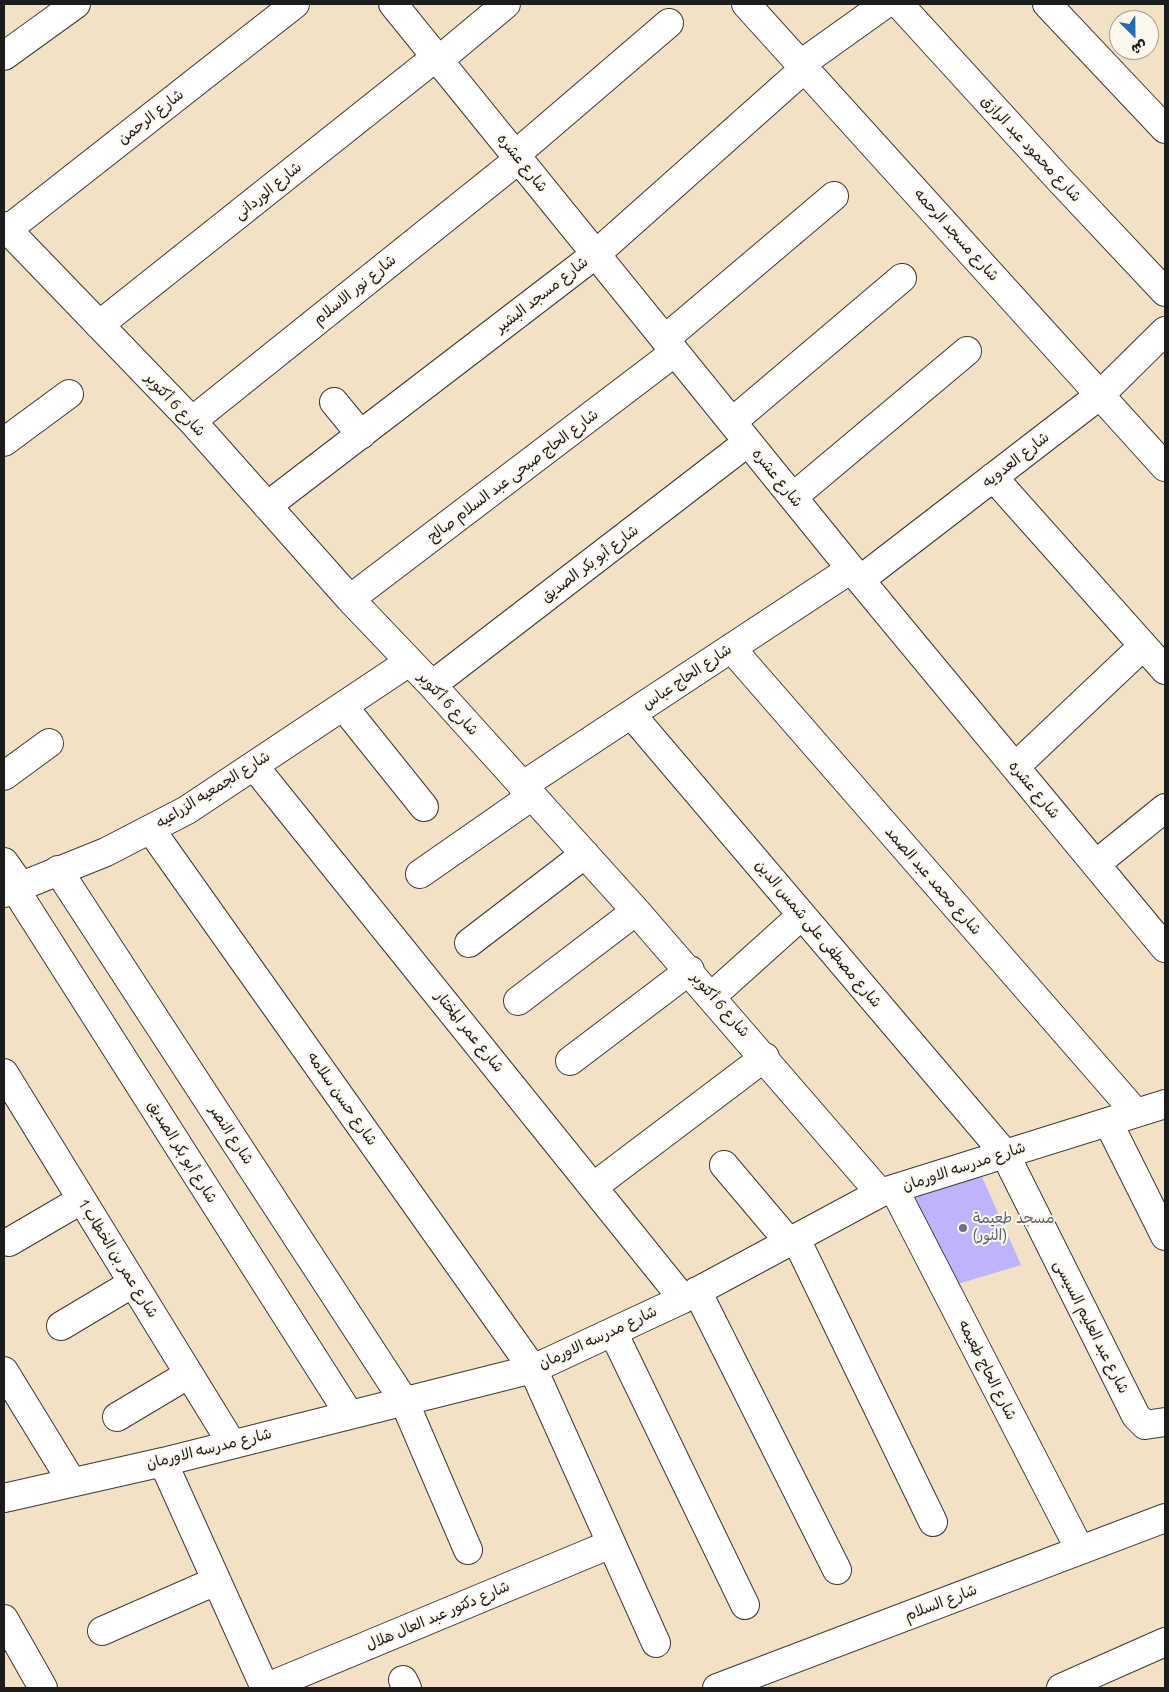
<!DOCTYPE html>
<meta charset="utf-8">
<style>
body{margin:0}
#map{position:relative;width:1169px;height:1692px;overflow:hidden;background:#f2e1c4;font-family:Delius,"Playpen Sans Arabic",sans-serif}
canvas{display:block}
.frame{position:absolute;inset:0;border:5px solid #1c1c1c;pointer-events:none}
.north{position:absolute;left:1109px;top:10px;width:50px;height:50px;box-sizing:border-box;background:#fbf7ec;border:1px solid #a29f99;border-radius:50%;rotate:157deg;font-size:14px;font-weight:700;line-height:20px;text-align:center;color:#1c1c1c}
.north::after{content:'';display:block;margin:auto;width:18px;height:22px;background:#1f6fb2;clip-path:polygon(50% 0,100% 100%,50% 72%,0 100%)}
</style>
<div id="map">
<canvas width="1169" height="1692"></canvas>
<div class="frame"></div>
<div class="north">ش</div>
</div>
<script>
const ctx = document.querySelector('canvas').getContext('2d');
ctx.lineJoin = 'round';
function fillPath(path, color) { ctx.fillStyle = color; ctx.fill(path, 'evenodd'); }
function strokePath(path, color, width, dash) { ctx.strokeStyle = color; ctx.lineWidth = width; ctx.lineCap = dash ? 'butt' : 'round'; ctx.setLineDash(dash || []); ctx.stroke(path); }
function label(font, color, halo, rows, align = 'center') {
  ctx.font = font + ' Delius,"Playpen Sans Arabic",sans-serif'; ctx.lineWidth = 4; ctx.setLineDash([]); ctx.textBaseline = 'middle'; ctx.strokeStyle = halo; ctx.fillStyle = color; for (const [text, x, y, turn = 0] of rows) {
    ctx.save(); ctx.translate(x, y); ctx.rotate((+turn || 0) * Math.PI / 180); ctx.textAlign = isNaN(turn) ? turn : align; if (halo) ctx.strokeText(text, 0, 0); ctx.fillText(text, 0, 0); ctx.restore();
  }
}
fillPath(new Path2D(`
 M978 1168 1021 1265 951 1286 902 1191Z`), '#beb3fd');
const street = new Path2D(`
 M393 4 851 569 1165 948
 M746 4 1165 467
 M899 4 1056 176 1165 292
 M1047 4 1165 129
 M4 56 76 4
 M439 60 506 4
 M801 64 885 4
 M515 155 669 23
 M4 226 192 421 350 599 432 685 636 911 880 1193
 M7 230 295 4
 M99 325 436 57
 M665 339 834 196
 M334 402 361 435
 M192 421 519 159
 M732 422 902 278
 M4 442 69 394
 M993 477 1165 670
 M793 497 967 351
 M267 506 596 254 805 68
 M860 580 1100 395 1165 331
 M350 599 675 352
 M731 648 1136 1113
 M432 685 748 442
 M343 706 424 807
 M631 714 1005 1154 1136 1416 1145 1425 1165 1422
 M254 766 683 1299
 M1015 767 1143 646
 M4 776 49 743
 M522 786 851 569
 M151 830 533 1369 656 1643
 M4 862 21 886
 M1096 864 1165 808
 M58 870 404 1401 468 1550
 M420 874 532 796
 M15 889 349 1414
 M4 893 106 852 187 810 409 662
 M469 943 585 854
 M712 996 802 915
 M518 1001 636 911
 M570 1061 690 970
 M4 1073 232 1444
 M1108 1122 1165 1236
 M724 1165 789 1242
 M593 1187 765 1057
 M894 1189 1080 1550
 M796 1239 933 1522
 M9 1242 81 1200
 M697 1291 837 1570
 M61 1326 133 1283
 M613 1332 745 1605
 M4 1371 72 1482
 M117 1417 189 1374
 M163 1462 265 1688
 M4 1498 163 1462 533 1369 683 1299 880 1193 1165 1104
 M4 1619 43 1688
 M102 1631 216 1581
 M403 1680 407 1688
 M265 1688 611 1544
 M717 1688 1165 1518
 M1061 1688 1165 1642`);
strokePath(street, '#3c3a35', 30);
strokePath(street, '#fff', 28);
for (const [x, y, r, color] of [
 [963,1228,5,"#6b7280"]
]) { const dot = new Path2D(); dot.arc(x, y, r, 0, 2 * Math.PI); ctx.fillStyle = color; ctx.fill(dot); strokePath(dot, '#fbf7ec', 2); }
label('15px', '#1c1c1c', '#fbf7ec', [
 ["شارع الرحمن",151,117,-38],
 ["شارع محمود عبد الرازق",1031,149,47],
 ["شارع عشره",522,163,51],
 ["شارع الوردانى",268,191,-39],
 ["شارع مسجد الرحمه",956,235,48],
 ["شارع نور الاسلام",355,290,-39],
 ["شارع مسجد البشير",542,295,-38],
 ["شارع 6 أكتوبر",175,405,47],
 ["شارع العدويه",1016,460,-38],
 ["شارع الحاج صبحى عبد السلام صالح",513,476,-37],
 ["شارع عشره",777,478,51],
 ["شارع أبو بكر الصديق",590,564,-37],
 ["شارع الحاج عباس",687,677,-34],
 ["شارع 6 أكتوبر",448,704,47],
 ["شارع الجمعيه الزراعيه",213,790,-32],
 ["شارع عشره",1034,790,50],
 ["شارع محمد عبد الصمد",933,881,49],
 ["شارع مصطفى على شمس الدين",818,934,50],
 ["شارع 6 أكتوبر",720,1005,49],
 ["شارع عمر المختار",469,1032,51],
 ["شارع حسن سلامه",342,1099,55],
 ["شارع النصر",231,1135,57],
 ["شارع أبو بكر الصديق",182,1152,58],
 ["شارع مدرسه الاورمان",964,1167,-18],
 ["شارع عمر بن الخطاب 1",118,1259,58],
 ["شارع عبد العليم السيسى",1091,1327,63],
 ["شارع مدرسه الاورمان",598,1338,-25],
 ["شارع الحاج طعيمه",987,1370,63],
 ["شارع مدرسه الاورمان",209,1449,-14],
 ["شارع السلام",941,1603,-21],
 ["شارع دكتور عبد العال هلال",438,1616,-23]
]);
label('15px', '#5b616d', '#fbf7ec', [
 ["مسجد طعيمة",973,1219],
 ["(النور)",973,1236]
], 'left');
</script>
